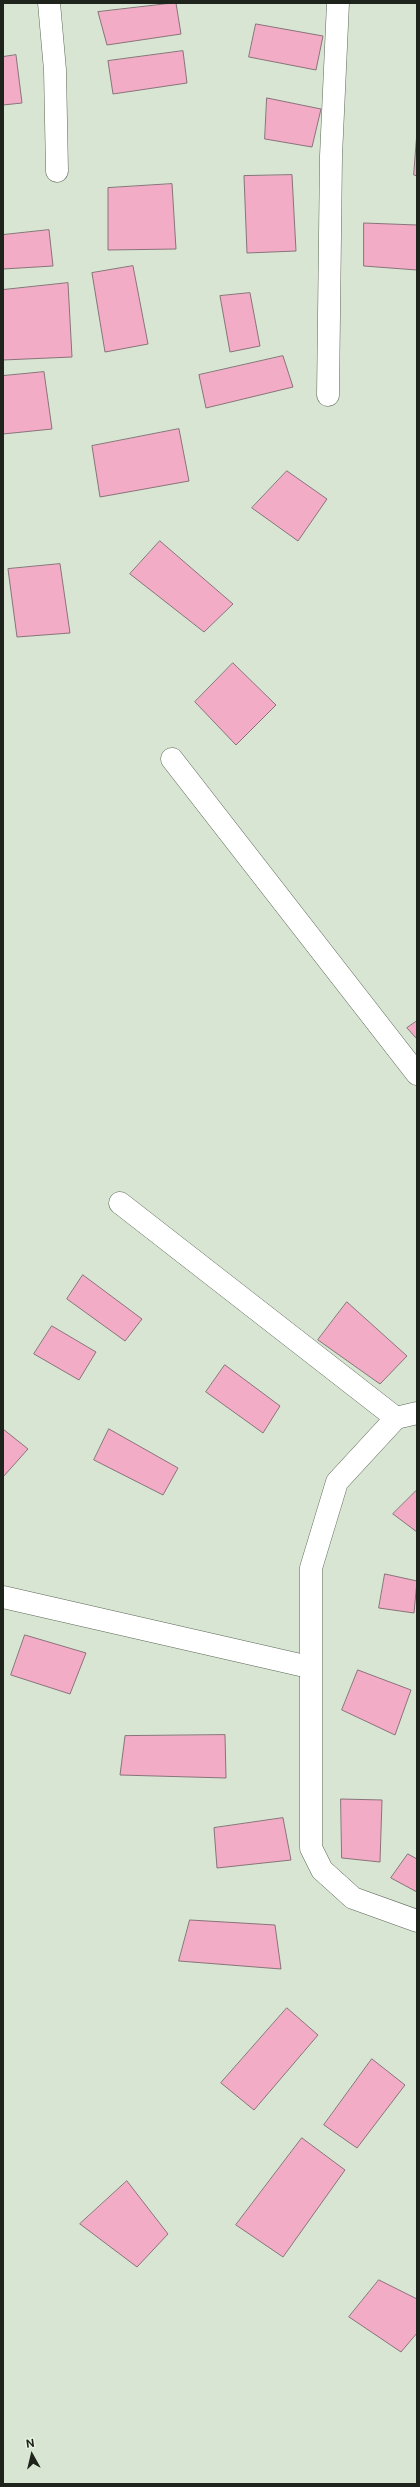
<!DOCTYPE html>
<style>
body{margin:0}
#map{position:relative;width:420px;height:2487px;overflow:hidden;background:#d7e5d2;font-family:"Public Sans",sans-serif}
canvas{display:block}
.frame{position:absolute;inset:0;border:4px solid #1e231c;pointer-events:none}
.north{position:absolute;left:12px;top:2435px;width:40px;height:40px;-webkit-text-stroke:3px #e5f2df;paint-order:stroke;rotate:352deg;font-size:11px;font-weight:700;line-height:16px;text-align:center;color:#1e231c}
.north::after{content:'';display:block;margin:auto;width:14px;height:18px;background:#1e231c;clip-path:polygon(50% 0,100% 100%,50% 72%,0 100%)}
</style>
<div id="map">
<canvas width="420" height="2487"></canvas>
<div class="frame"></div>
<div class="north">N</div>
</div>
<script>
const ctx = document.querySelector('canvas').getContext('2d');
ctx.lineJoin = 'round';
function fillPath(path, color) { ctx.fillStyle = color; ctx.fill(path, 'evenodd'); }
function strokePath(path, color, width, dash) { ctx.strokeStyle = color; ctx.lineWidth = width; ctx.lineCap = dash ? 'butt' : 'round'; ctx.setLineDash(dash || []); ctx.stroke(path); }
const building = new Path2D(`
 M176 3 181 34 107 45 98 12Z
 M256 24 323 36 316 70 249 57Z
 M183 51 187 83 113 94 108 61Z
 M16 55 22 103 3 105V57Z
 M267 98 321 109 312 147 265 139Z
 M417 132V176L414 175Z
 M292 175 296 251 247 253 244 176Z
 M172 184 176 249 108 250V188Z
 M364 223 417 225V270L364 266Z
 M49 230 53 266 3 269V235Z
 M133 266 148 344 105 352 92 273Z
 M68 283 72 357 3 360V290Z
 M250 293 260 346 230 352 220 296Z
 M283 356 293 387 206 408 199 375Z
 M44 372 52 429 3 434V376Z
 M179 429 189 481 100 497 92 446Z
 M287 471 327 499 298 541 252 508Z
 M160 541 233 604 204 632 130 574Z
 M60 564 70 633 17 637 8 569Z
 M233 663 276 705 236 745 195 702Z
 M417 1021V1039L407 1028Z
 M83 1275 142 1319 125 1341 67 1299Z
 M347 1302 407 1356 380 1384 318 1340Z
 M52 1326 96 1352 79 1380 34 1354Z
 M225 1365 280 1406 263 1433 206 1392Z
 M3 1429 28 1449 3 1477Z
 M109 1429 178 1468 163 1495 94 1460Z
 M417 1490V1532L393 1514Z
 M385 1574 417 1581 414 1613 379 1608Z
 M25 1635 86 1653 70 1694 11 1675Z
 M358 1670 411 1690 395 1735 342 1710Z
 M225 1735 226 1778 120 1775 125 1736Z
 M341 1799 382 1800 380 1862 342 1858Z
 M283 1818 291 1860 217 1868 214 1828Z
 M408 1854 417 1859V1892L391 1878Z
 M190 1920 275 1925 281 1969 179 1961Z
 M287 2008 318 2035 254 2110 221 2083Z
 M372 2059 405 2085 357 2148 324 2125Z
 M302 2138 345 2170 283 2257 236 2225Z
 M127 2181 168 2234 137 2267 80 2224Z
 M379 2280 417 2299V2333L401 2352 349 2317Z`);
fillPath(building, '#f3acc5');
strokePath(building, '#89737a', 1);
const minor = new Path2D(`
 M49 3 55 70 57 171
 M328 395 331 156 338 3
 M172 759 417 1074
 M120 1203 396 1418
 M417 1413 396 1418 337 1482 311 1568V1848L322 1870 353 1898 417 1921
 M3 1597 309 1667`);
strokePath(minor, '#5c6857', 23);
strokePath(minor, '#fff', 22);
</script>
